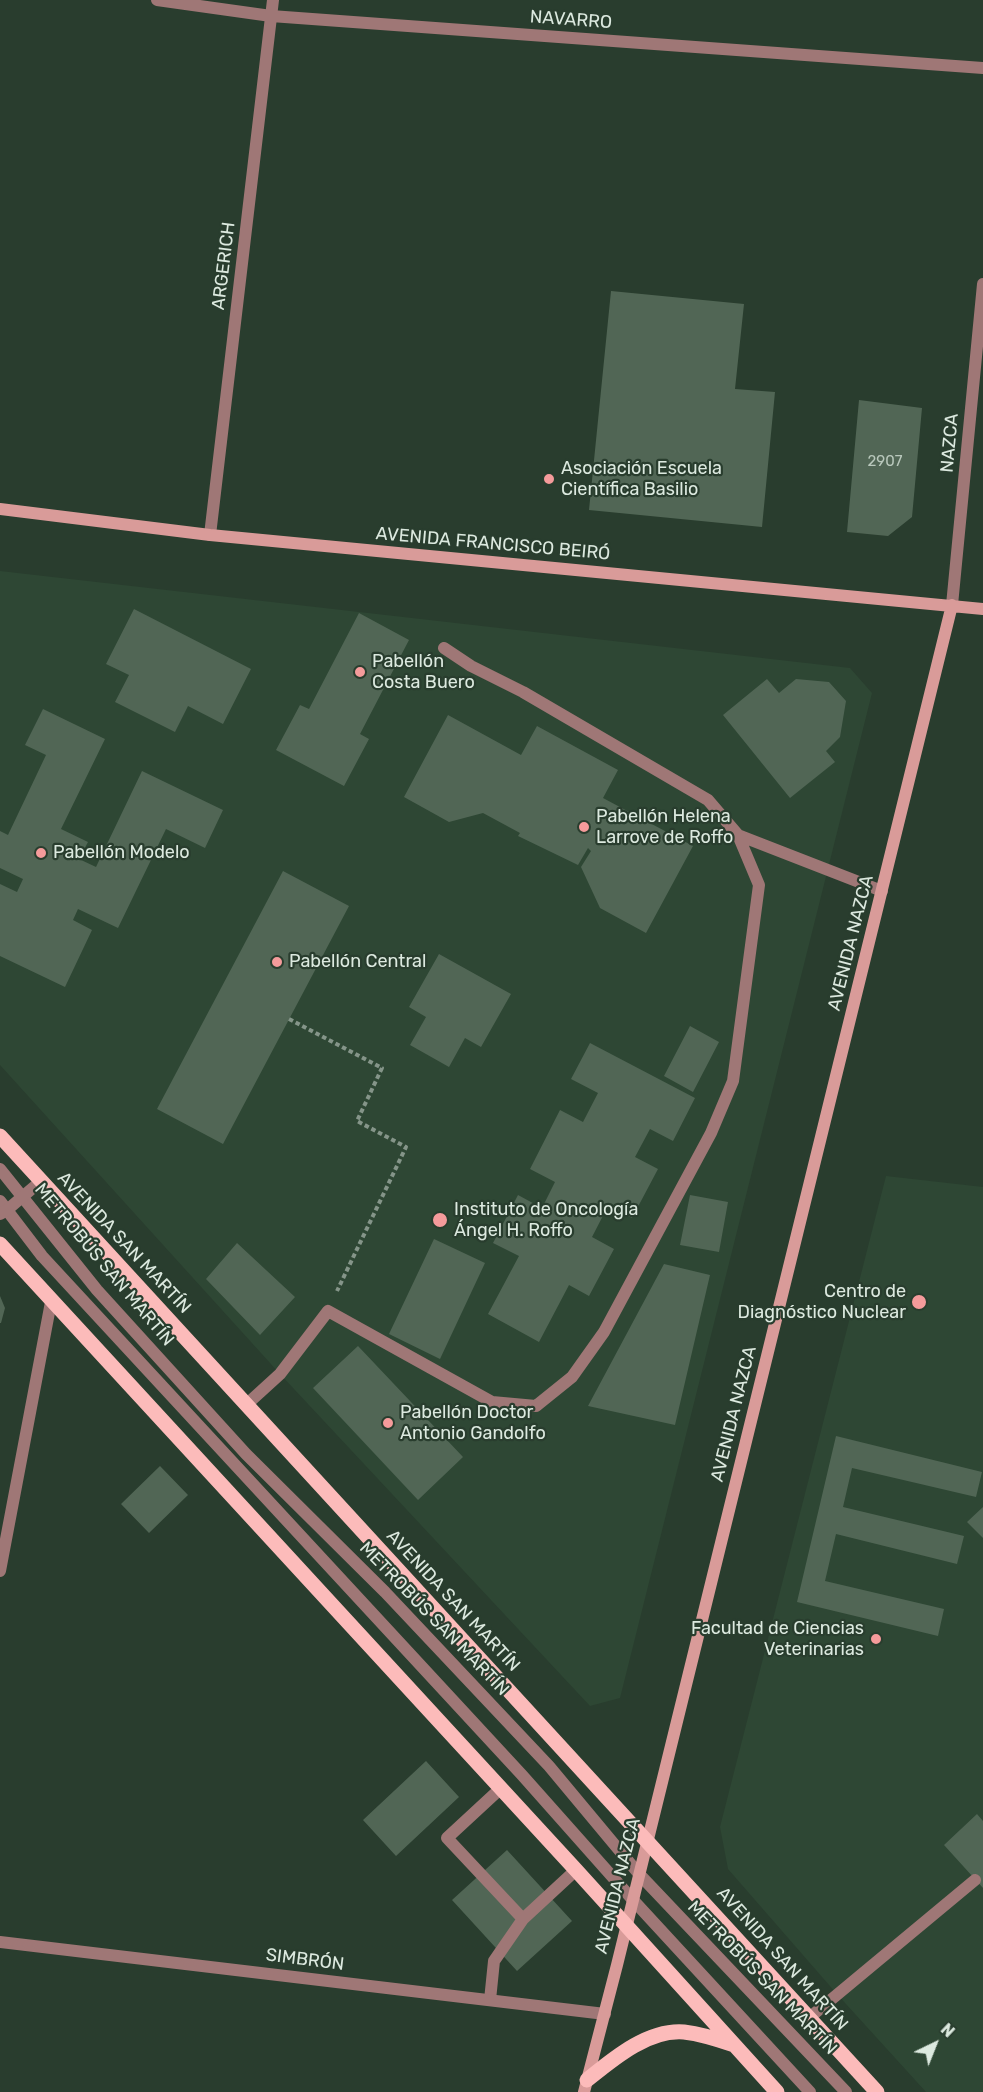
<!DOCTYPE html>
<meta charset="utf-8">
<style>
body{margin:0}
#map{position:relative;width:983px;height:2092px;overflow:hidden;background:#293d2e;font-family:Rubik,sans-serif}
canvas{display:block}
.north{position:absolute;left:905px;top:2014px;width:60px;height:60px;-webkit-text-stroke:4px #293d2e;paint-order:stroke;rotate:43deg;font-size:16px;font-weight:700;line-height:24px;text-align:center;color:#dce9df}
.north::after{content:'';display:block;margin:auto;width:21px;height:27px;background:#dce9df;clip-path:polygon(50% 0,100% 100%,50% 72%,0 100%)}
</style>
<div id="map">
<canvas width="983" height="2092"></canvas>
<div class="north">N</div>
</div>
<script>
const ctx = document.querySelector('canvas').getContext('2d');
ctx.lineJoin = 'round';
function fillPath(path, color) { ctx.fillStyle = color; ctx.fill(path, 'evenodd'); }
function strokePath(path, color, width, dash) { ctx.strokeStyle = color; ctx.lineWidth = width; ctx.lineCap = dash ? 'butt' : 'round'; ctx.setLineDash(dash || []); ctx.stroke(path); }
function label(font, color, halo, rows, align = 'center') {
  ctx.font = font + ' Rubik,sans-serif'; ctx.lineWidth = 4.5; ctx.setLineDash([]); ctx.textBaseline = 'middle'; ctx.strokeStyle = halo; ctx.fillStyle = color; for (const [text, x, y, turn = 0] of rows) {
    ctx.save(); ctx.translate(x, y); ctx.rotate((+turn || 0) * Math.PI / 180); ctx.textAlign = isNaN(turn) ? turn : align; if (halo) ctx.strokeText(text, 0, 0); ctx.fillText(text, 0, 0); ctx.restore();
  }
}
fillPath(new Path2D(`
 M0 571 850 668 872 693 620 1698 590 1706 280 1374 0 1065Z
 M886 1176 983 1187V2092H926L836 1993 728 1869 720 1827Z`), '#2e4734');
fillPath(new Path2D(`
 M611 291 744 304 735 389 775 392 762 527 589 510Z
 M859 400 922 408 912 517 888 536 847 532Z
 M134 609 251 669 223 724 188 706 175 732 115 702 129 675 106 664Z
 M359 613 409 640 360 734 369 739 344 786 276 750 300 705 309 709Z
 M767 679 779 693 796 679 829 682 846 701 840 737 826 751 835 762 790 798 723 715Z
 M43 709 105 739 61 829 88 842 79 859 96 867 142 771 223 810 205 848 166 829 118 928 78 909 73 920 92 930 65 987 0 956V884L17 892 23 879 0 868V831L8 835 46 755 25 745Z
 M448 715 521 755 537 726 618 770 603 798 693 846 646 933 600 908 581 867 591 851 588 848 578 865 518 836 520 833 483 813 449 822 404 797Z
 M283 871 349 906 223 1144 157 1109Z
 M439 954 511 994 481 1047 465 1038 449 1067 410 1045 426 1017 409 1007Z
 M690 1026 719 1042 693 1092 664 1076Z
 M590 1043 695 1098 673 1141 650 1129 635 1157 658 1169 632 1218 608 1206 592 1237 614 1249 589 1296 569 1285 539 1342 488 1314 519 1256 493 1243 518 1195 542 1208 555 1182 530 1169 560 1110 583 1122 598 1093 571 1079Z
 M690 1195 728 1202 719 1252 680 1245Z
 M434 1239 485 1263 440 1359 389 1334Z
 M237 1243 295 1297 260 1335 206 1279Z
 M664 1264 710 1275 675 1425 588 1406Z
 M0 1296 5 1308 1 1323H0Z
 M358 1346 463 1457 418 1500 313 1388Z
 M836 1436 982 1472 976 1497 852 1468 843 1507 964 1536 957 1564 836 1534 825 1581 944 1609 938 1636 797 1602Z
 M160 1466 188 1495 149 1533 121 1504Z
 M983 1507V1538L967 1522Z
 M426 1761 459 1797 396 1856 363 1820Z
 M977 1814 983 1821V1888L944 1845Z
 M507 1850 572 1921 517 1971 452 1900Z`), '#516655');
strokePath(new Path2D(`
 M289 1019 382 1068 357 1121 406 1147 337 1291`), '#859589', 4, [4.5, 3]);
strokePath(new Path2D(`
 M738 835 882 891
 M0 1169 97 1290 246 1454 385 1592 549 1766 639 1874 846 2092
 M0 1201 42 1256 522 1775 633 1900 810 2092
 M246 1405 280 1374 328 1311 492 1402 536 1406 572 1377 604 1332 711 1133 733 1081 759 885 738 835 708 800 523 692 471 666 444 648
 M500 1789 447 1838 523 1919
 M490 2000 494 1961 523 1919 576 1870
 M809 2018 975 1880`), '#9f7776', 12);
strokePath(new Path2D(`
 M157 0 271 16 983 68
 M210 535 273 0
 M0 1214 7 1210 41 1181
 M0 1571 51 1302
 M0 1942 605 2014`), '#9f7776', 12);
strokePath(new Path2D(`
 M952 605 983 284`), '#9f7776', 12);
strokePath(new Path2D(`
 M0 509 210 535 983 609
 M584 2092 617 1965 952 605`), '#d99b99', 12);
strokePath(new Path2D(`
 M0 1136 877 2092
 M0 1244 576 1870 777 2092
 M587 2080C613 2059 648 2029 684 2032 701 2034 717 2039 734 2045`), '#fcbbba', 15);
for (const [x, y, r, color] of [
 [549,479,6,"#f59b9b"],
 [360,672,6,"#f59b9b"],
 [584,827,6,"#f59b9b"],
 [41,853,6,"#f59b9b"],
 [277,962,6,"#f59b9b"],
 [440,1220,8,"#f59b9b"],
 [919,1302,8,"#f59b9b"],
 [388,1423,6,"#f59b9b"],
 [876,1639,6,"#f59b9b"]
]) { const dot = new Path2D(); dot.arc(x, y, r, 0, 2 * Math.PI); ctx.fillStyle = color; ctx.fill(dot); strokePath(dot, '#293d2e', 2); }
label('15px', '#b9c8bc', null, [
 ["2907",885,462]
]);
label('18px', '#dce9df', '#293d2e', [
 ["NAVARRO",571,20,4],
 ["ARGERICH",224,266,-83],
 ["NAZCA",950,443,-85],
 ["AVENIDA FRANCISCO BEIRÓ",493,544,5],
 ["AVENIDA NAZCA",851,943,-76],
 ["AVENIDA SAN MARTÍN",124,1243,47],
 ["METROBÚS SAN MARTÍN",104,1265,50],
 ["AVENIDA NAZCA",734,1414,-76],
 ["AVENIDA SAN MARTÍN",453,1601,47],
 ["METROBÚS SAN MARTÍN",434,1619,46],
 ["AVENIDA NAZCA",618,1886,-76],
 ["AVENIDA SAN MARTÍN",782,1959,48],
 ["SIMBRÓN",305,1960,7],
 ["METROBÚS SAN MARTÍN",762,1978,46]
]);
label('18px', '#dce9df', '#293d2e', [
 ["Asociación Escuela",561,469],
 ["Científica Basilio",561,490],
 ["Pabellón",372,662],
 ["Costa Buero",372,683],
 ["Pabellón Helena",596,817],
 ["Larrove de Roffo",596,838],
 ["Pabellón Modelo",53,853],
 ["Pabellón Central",289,962],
 ["Instituto de Oncología",454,1210],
 ["Ángel H. Roffo",454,1231],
 ["Centro de",906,1292,"right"],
 ["Diagnóstico Nuclear",906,1313,"right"],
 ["Pabellón Doctor",400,1413],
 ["Antonio Gandolfo",400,1434],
 ["Facultad de Ciencias",864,1629,"right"],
 ["Veterinarias",864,1650,"right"]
], 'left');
</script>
